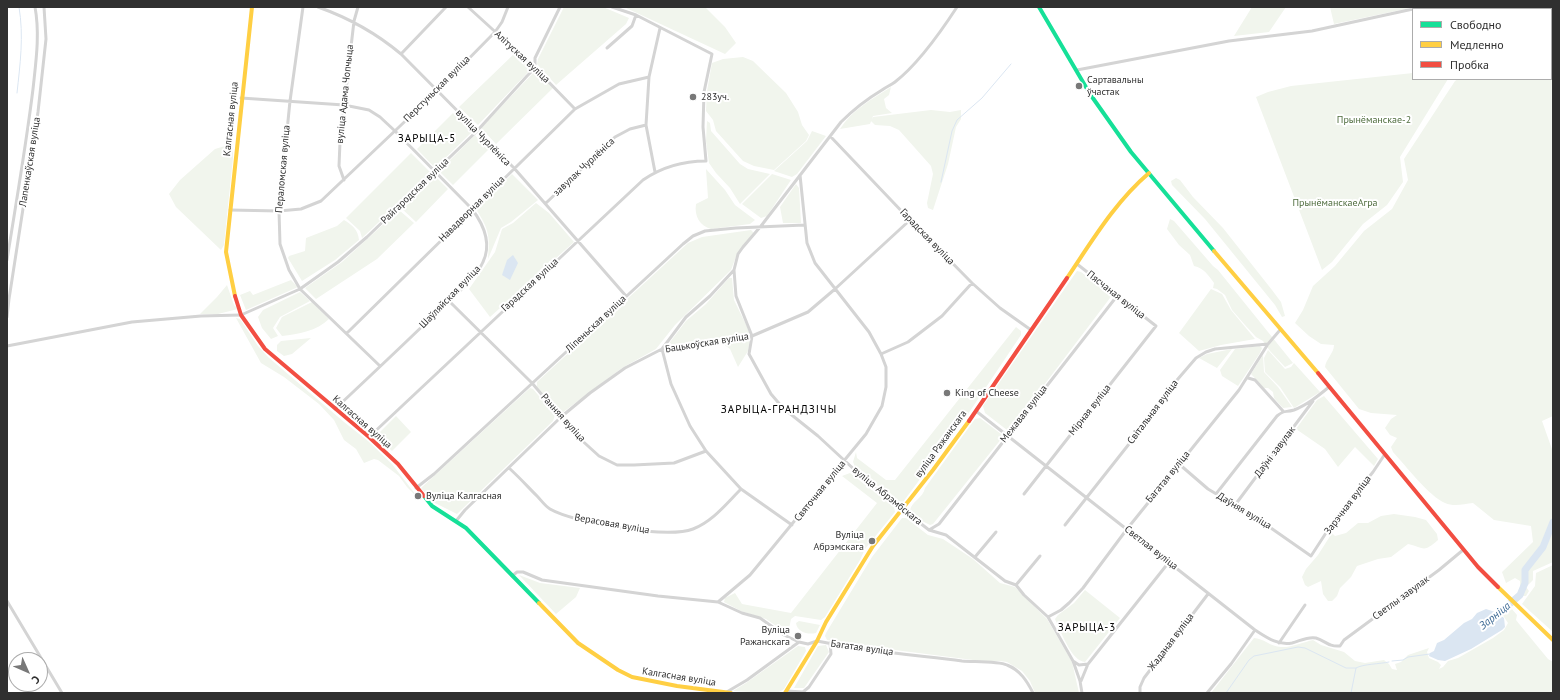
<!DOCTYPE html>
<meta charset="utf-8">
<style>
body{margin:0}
#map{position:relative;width:1560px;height:700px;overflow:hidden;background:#fff;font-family:"PT Sans",sans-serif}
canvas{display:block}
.frame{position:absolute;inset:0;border:8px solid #303030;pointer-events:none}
.legend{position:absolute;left:1412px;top:8px;width:140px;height:72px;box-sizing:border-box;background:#fff;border:1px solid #acacac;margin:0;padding:5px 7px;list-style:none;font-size:12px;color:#303030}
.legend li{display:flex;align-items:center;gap:8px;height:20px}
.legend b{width:20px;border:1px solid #acacac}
.north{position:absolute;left:8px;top:652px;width:40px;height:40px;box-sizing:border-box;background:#fff;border:1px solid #acacac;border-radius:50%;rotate:135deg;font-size:11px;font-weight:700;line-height:16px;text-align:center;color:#303030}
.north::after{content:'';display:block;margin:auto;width:14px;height:18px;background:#787878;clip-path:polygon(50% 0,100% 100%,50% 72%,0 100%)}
</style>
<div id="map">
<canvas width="1560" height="700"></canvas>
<div class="frame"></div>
<ul class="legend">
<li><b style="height:5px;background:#16e098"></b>Свободно</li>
<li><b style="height:5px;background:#ffcf43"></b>Медленно</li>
<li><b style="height:5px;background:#f24e42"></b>Пробка</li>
</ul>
<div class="north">С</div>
</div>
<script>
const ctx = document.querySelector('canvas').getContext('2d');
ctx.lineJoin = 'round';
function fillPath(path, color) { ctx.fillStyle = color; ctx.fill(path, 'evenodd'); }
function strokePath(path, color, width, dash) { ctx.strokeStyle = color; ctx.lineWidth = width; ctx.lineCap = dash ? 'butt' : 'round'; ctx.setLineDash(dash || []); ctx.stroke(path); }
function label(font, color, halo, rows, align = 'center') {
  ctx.font = font + ' "PT Sans",sans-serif'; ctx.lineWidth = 4; ctx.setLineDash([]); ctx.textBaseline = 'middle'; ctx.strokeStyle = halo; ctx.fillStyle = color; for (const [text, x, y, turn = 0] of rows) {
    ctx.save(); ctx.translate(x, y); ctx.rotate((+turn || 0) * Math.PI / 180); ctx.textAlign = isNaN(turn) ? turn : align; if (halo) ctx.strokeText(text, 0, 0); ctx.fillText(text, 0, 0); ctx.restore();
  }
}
fillPath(new Path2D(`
 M564 7H603L629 18 626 24 556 85 537 64 538 59Z
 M624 7H705L725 27 736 43 725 54Z
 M1252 7H1286L1269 32 1234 36Z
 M1330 7H1415L1334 24Z
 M515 53 531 69 478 125 459 107Z
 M743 57 753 61 786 93 798 112 802 125 809 135 806 141 774 170 754 166 743 161 716 131 713 120 706 111 707 91 712 63 723 59Z
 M1553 59V416L1542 421 1553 452V562L1533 571V580L1526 587 1529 591 1526 596H1522L1520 591V581L1515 578 1506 583 1502 572 1533 542 1531 526 1494 520 1473 503C1464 504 1454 507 1445 503 1430 497 1405 465 1393 452L1391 447 1397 438 1390 435 1385 428 1391 419 1397 415 1371 413 1359 409 1325 367C1326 359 1334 353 1334 345L1321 344 1309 336 1295 323 1303 310 1313 286 1335 266 1364 231 1392 209 1408 180 1404 159 1455 81 1458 79H1551V60Z
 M535 71 553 88 496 144 481 128Z
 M1413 73V79H1448L1400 157 1403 182 1387 205 1363 224 1332 262 1322 270 1256 97 1268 92 1291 86Z
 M891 87 889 95 884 99 886 108 892 113 873 116 870 124 840 129C852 110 872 99 891 87Z
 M931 110 950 112 961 110V119L956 127 948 164 933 210 928 208 927 203 933 174 931 166 899 130 890 126 875 125 871 121 873 117Z
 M453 113 472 132 435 168 417 149Z
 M707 121 710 123 711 131 740 164 748 169 770 174 740 204 730 188 716 173 709 163 706 141Z
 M812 131 826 136 797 174 792 177 774 171 807 141Z
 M475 135 488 150 453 185 439 171Z
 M225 146 233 151V158L224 245 221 250 176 207 169 194 180 180 215 149Z
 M411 153 431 173 362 238 360 231 346 218Z
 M706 169 725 190 735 205 755 220 750 224 711 229C700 226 694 216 696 204L708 198Z
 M512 174 538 200 511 222 501 228 488 259C490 235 489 230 476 209Z
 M772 174 791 180 767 216 761 218 742 204Z
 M434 175 448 189 416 222 400 207Z
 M1176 178 1180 180 1193 197 1223 228 1272 290 1281 302 1285 316 1282 317 1275 305 1205 219 1172 185 1171 181Z
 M796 184 799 188 801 223H783L780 207Z
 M536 203 549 213 574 242 490 317 469 289 495 252 502 229 513 223Z
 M399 210 414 223 377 259 316 299 305 288 342 262Z
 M1170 219 1174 221 1213 266 1218 270 1293 363 1285 367 1270 351 1263 341 1256 337 1245 325 1232 310 1225 295 1217 289 1213 288 1214 283C1208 275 1204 268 1194 266L1190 255 1179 245 1167 229Z
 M344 220C352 225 358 229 359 240L335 260 302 281 288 258 289 256 305 251 306 238 337 226Z
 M751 230 754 233 737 254 731 270 675 325 656 349 622 368 562 413H560L537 387V382L688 243 702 237Z
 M1077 271 1081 272 1111 295 1110 298 1010 430H1007L985 413 983 406Z
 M729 278H732L734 300 750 333 667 346 686 321 706 304Z
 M291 280 298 287 246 310 240 295 250 291 253 295Z
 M227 285 234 305 238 309 218 314H200L217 297Z
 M1211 289 1222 294 1231 310 1255 339 1221 345 1199 351 1179 333Z
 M300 292 310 301 280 317 273 328 278 336 271 339 262 328 258 317 263 310Z
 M312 302 329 319C317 331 298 334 282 336L276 328 282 317Z
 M236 318 240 319 258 346 268 357 344 422 368 441 392 464 419 499 407 487 399 476 378 460 374 459 364 463 356 449 344 440 334 420 319 404 284 377 261 363Z
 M1016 327 1021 331V335L964 420 903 502 900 503 856 469 853 462 856 452 857 458 886 480H895Z
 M311 338 292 354 284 356 277 351V345L281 341Z
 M750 339 748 351 738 367 730 349 722 343Z
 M1260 346 1262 348 1260 353 1238 386 1222 376 1220 370 1235 349Z
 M1232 349 1217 368 1199 358 1207 354Z
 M1268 350 1285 369 1291 367 1294 363 1320 392 1294 408 1280 387 1265 372 1264 358Z
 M1263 355 1264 372 1278 387 1292 407 1283 408 1274 398 1273 392 1268 388H1264L1251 374Z
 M530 388 533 389 555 415 553 421 457 514 433 502 421 488Z
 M1324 396 1378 459 1374 466 1355 447 1338 467 1325 449 1296 429 1317 400Z
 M396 416 411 432 392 451 376 436Z
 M980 418 1001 434 1002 438 933 524 930 525 922 521 910 510C912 501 923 498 925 488L975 419Z
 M850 473 894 507 895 512 865 549 860 560 825 617 821 620 795 616 791 619 788 634 766 619 741 611 724 602 725 598 735 593 742 604 791 613 877 503 842 476Z
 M1394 514 1415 517 1426 520 1437 534 1438 540C1423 553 1425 548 1408 544L1391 557 1378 559 1357 566 1351 577 1340 588 1337 596 1332 601H1328L1323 594 1321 581 1308 587 1305 585 1302 577 1306 569 1318 555 1332 533 1335 536 1346 533 1358 523H1368L1381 516Z
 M902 518H906L928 535 943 539 973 559 1000 583 1015 587 1047 619 1072 662 1079 693H1035L1030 681 1022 671 1007 662 1000 661H981L895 650 827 640 825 636 826 633 872 557Z
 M1553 565V632L1522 604 1535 586 1536 573Z
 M519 575 540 583 580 588 576 597 556 614Z
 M1085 590 1120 618 1085 662C1072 661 1063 636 1057 624L1055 619 1058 615 1074 603Z
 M1511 608 1517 615 1516 620 1520 625 1548 659 1553 662V693H1211L1254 638C1263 638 1271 647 1281 647 1290 648 1304 642 1313 640L1321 645 1344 652 1355 661 1365 663 1384 660 1389 664 1392 669 1397 670 1395 664 1401 662 1408 655 1429 648 1427 652 1429 658 1438 662 1441 665 1439 669 1443 667 1448 661 1458 658 1493 638 1504 630 1508 623 1502 614Z
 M799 621 820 625 816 633C808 635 797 632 796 623Z
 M826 645 829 652 804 688H794L818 646Z
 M798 646 805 647 806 651 784 689 779 692 765 693 733 691 746 683Z`), '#f1f5ed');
fillPath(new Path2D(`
 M513 255 518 263 510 280 502 275 507 260Z
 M1486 609 1498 613 1504 618 1505 627 1502 630 1471 649 1445 661 1438 660 1429 656 1430 653 1434 651 1437 643 1444 640 1464 623 1472 619 1477 613Z`), '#dbe6f2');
strokePath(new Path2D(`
 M17 93C20 65 24 36 19 7
 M941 182 952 131 957 120 982 98 1011 64
 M1392 661 1403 660 1408 657 1430 654
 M1226 693 1249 660 1254 656 1259 655 1298 647 1305 648 1346 668H1356
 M1351 693 1356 668C1363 664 1380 664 1389 662`), '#dbe6f2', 1);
strokePath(new Path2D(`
 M1492 619 1520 595 1525 583V570L1543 547 1553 522`), '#dbe6f2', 7);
strokePath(new Path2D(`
 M303 7 290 101 279 211 280 244 289 270 300 289 380 366
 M318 7C349 18 376 33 401 54L514 168 626 296
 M468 7 535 68 575 109
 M1415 9 1426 7
 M607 48 632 26 636 15
 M401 54 446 7
 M1077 70 1229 41 1312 31 1413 9
 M241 98 344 105 369 110 380 117 395 131 472 209C484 225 492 243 483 262 477 277 447 303 434 315 401 347 368 378 335 409
 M830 136 910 220 972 283 1000 308 1031 330
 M655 172 646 125 649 77 660 28
 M344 180 339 166 340 142 354 21 358 7
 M546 203 615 137 630 129 646 125
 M230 210 279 211 301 209 321 201 437 91 495 32 502 22 508 7
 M7 260C16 203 26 146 33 89 36 61 40 34 35 7
 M734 270 736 296 752 336 749 354 771 394 783 408 818 436 871 485 902 509 929 530 946 535 1005 581 1016 585 1024 595 1048 617 1073 661 1080 681 1082 693
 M449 301 532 383 577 436 599 456 617 465H634L674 463 706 451
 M7 317 9 299 38 112 46 39 44 7
 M347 333 575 109 619 84 649 77
 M7 346 132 322 201 316 241 315 300 289 338 262 367 237 477 131 527 76 535 68V58L560 7
 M881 354 908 342 942 316 972 283
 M1248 378 1255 380 1283 411
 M976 411 1255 630C1266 637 1278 646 1292 643 1300 641 1308 636 1316 638 1326 641 1328 647 1340 646L1344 640 1439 570 1463 550
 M369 437 643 180C662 167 684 161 706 161L703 127 704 92 712 54 636 15 612 7
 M1179 464 1208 489 1258 519 1311 556 1337 516 1373 472 1385 454
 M509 468C519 477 528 487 537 496 541 500 545 506 550 509 574 523 667 539 693 529 713 521 726 504 741 489
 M416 488 434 474 683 244 693 236 705 231 736 228 804 225
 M1024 494 1156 326 1077 264
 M1216 494 1277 416C1285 409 1285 413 1294 410 1307 405 1318 396 1329 387
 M1235 505 1313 401
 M456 521 465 510 561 417 590 393 625 368 662 349 752 336 808 312 835 289 910 220
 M792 525 741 489 706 451 690 426 671 384 662 349 686 317 710 296 734 270 738 254 743 247 761 226 841 122C853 110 867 99 882 90 886 87 891 85 895 82 917 65 942 30 957 7
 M1065 525 1129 444 1171 387 1196 358 1206 352 1215 349 1268 344
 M929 530 939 524 1117 296
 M975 557 996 532
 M512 576 517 572H523L542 580 658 596 718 602 750 575 866 434 882 406 886 387V367L881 354 869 332 815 263 807 243 800 175
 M1016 585 1040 556
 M7 601 62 693
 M718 602 742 613 760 618 784 635 799 642 808 644 817 641C864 651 914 655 962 661 973 662 998 661 1007 665 1020 670 1027 681 1033 693
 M1048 617 1061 610 1069 603 1083 588 1127 529 1239 390 1268 344 1280 330
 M1279 643 1305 605
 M1073 661 1079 665 1088 664
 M1081 681 1088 664 1169 562
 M787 691 803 692 809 687 831 654 830 643
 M725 693 747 680 799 642
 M1140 693V687L1144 678 1208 594
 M1207 693 1231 664 1255 630`), '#d4d4d4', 3);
strokePath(new Path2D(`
 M1039 7 1090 94 1131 152 1214 251
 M424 496 432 506 466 528 539 603`), '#16e098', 4);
strokePath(new Path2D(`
 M1214 251 1318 373
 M1067 278C1092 241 1115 202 1149 173
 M235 296 226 252 252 7
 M1498 587 1553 640
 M539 603 578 643 618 670 632 677 677 686 731 693
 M785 693 817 641 826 622 873 546 933 470 969 421`), '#ffcf43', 4);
strokePath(new Path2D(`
 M235 296 241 315 265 349 369 437 398 464 424 496
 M1318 373 1478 567 1498 587
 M969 421 1067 278`), '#f24e42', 4);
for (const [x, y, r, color] of [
 [1079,86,4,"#787878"],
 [693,97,4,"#787878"],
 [947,393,4,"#787878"],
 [418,496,4,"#787878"],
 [872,541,4,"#787878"],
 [798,636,4,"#787878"]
]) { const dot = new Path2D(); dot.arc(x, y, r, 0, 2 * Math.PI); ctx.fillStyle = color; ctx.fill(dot); strokePath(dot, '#fff', 1.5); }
label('10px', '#303030', '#fff', [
 ["Алітуская вуліца",522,57,43],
 ["Перстуньская вуліца",437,89,-45],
 ["вуліца Адама Чопчыца",345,94,-84],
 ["Калгасная вуліца",231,119,-84],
 ["вуліца Чурлёніса",483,138,46],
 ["Лапенкаўская вуліца",30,162,-81],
 ["завулак Чурлёніса",584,167,-43],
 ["Пераломская вуліца",283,169,-85],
 ["Райгародская вуліца",415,191,-44],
 ["Навадворная вуліца",472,209,-45],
 ["Гарадская вуліца",927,237,46],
 ["Гарадская вуліца",530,285,-43],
 ["Пясчаная вуліца",1116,295,38],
 ["Шаўляйская вуліца",450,297,-46],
 ["Ліпеньская вуліца",596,324,-43],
 ["Бацькоўская вуліца",707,343,-9],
 ["Мірная вуліца",1090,410,-52],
 ["Світальная вуліца",1153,412,-53],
 ["Межавая вуліца",1024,414,-52],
 ["Ранняя вуліца",563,418,48],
 ["Калгасная вуліца",362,422,41],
 ["вуліца Ражанскага",941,444,-54],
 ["Даўні завулак",1275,452,-53],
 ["Багатая вуліца",1168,477,-51],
 ["Святочная вуліца",820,491,-51],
 ["вуліца Абрэмбскага",887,496,39],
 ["Зарэчная вуліца",1348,505,-53],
 ["Даўняя вуліца",1244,511,31],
 ["Верасовая вуліца",612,524,10],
 ["Светлая вуліца",1151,548,38],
 ["Светлы завулак",1401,598,-36],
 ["Жаданая вуліца",1171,642,-53],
 ["Багатая вуліца",862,648,8],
 ["Калгасная вуліца",679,677,9]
]);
label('10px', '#303030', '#fff', [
 ["Сартавальны",1087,80],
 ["ўчастак",1087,92],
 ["283уч.",701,97],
 ["King of Cheese",955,393],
 ["Вуліца Калгасная",426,496],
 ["Вуліца",864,535,"right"],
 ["Абрэмскага",864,547,"right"],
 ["Вуліца",790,630,"right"],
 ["Ражанскага",790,642,"right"]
], 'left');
label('10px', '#4e6c3d', '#fff', [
 ["Прынёманскае-2",1374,120],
 ["ПрынёманскаеАгра",1335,203]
]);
ctx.letterSpacing = '1px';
label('11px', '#000', '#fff', [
 ["ЗАРЫЦА-5",427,139],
 ["ЗАРЫЦА-ГРАНДЗІЧЫ",779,410],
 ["ЗАРЫЦА-3",1087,628]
]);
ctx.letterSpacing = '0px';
label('italic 11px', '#3d6993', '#fff', [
 ["Зарніца",1495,616,-39]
]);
</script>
